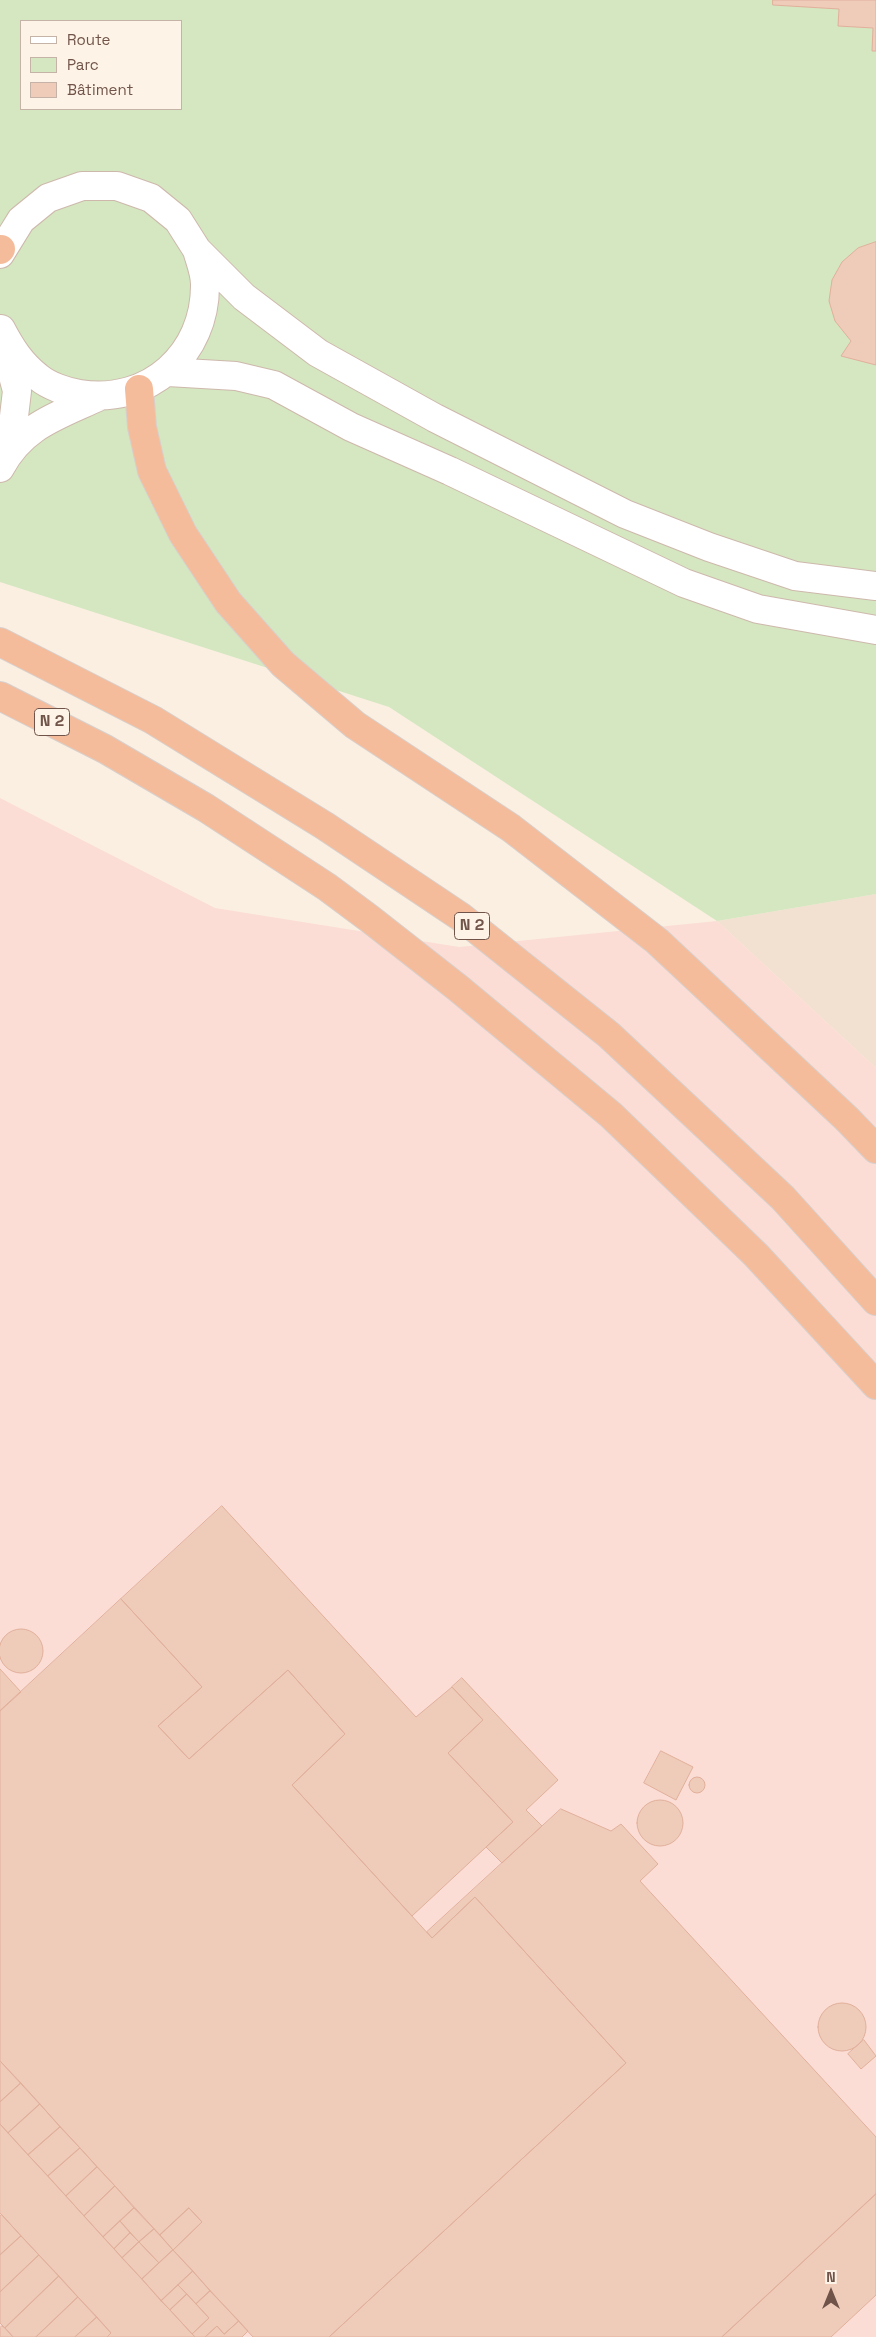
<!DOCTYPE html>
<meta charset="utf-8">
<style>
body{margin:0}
#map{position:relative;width:876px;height:2337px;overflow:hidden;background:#fbefe1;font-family:"Space Grotesk",sans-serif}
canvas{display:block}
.legend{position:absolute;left:20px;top:20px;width:162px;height:90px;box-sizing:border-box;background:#fef3e7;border:1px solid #c6b3a8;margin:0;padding:6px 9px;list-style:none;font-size:15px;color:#715449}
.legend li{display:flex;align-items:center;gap:10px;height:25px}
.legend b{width:25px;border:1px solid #c6b3a8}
.north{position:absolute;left:806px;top:2267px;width:50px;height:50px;-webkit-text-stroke:4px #fef3e7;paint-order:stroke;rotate:0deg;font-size:14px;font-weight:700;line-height:20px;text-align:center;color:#715449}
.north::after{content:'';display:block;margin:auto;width:18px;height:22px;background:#715449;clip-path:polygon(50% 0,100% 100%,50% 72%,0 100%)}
</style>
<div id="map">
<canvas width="876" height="2337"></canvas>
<ul class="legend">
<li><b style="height:6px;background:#fff"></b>Route</li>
<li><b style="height:14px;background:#d4e7c1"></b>Parc</li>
<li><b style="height:14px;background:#efcbba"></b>Bâtiment</li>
</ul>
<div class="north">N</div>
</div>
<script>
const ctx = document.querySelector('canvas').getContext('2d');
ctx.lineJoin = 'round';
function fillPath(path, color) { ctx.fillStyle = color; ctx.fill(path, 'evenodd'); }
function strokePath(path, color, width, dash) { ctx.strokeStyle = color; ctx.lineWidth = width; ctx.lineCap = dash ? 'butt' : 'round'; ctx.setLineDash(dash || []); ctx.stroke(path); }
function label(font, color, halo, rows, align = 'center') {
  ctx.font = font + ' "Space Grotesk",sans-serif'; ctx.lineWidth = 4.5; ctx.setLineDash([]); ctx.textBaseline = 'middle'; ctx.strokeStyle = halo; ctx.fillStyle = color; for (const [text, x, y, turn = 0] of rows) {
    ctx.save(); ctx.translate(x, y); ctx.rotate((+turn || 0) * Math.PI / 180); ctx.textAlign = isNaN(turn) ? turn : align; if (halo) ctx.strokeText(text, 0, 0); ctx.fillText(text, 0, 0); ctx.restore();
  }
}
fillPath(new Path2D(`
 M876 894V1068L717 921Z`), '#f2e0d0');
fillPath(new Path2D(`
 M0 798 215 908 459 947 717 921 876 1068V2337H0Z`), '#fbddd5');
fillPath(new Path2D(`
 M0 0H876V894L717 921 389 707 0 582ZM21 21H181V109H21Z`), '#d4e7c1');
const building = new Path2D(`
 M773 0H876V51H872L873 28 838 26 839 9 773 5Z
 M876 242V365L841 356 851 341 835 321 829 301 832 280 842 262 858 248Z
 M222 1506 416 1717 452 1687 483 1720 448 1753 513 1822 412 1916 292 1785 345 1734 288 1670 189 1759 158 1726 202 1687 121 1599Z
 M121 1599 202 1687 158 1726 189 1759 288 1670 345 1734 292 1785 432 1938 475 1897 626 2063 329 2337H253L173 2250 202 2222 189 2208 160 2235 0 2061V1711Z
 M-1 1651a22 22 0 1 1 44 0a22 22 0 1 1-44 0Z
 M0 1669 21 1692 0 1711Z
 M462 1678 558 1780 526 1810 542 1826 502 1863 486 1847 513 1822 448 1753 483 1720 452 1687Z
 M661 1751 693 1767 676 1800 644 1783Z
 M689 1785a8 8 0 1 1 16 0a8 8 0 1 1-16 0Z
 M637 1823a23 23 0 1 1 46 0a23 23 0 1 1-46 0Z
 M561 1809 611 1831 621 1824 658 1864 640 1881 876 2137V2194L722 2337H329L626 2063 475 1897 432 1938 427 1932Z
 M818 2027a24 24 0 1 1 48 0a24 24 0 1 1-48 0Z
 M864 2040 876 2056 861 2069 848 2054Z
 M1 2062 21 2083 0 2102V2063Z
 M21 2083 40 2104 8 2133 0 2124V2102Z
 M40 2104 60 2127 28 2155 8 2133Z
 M0 2124 170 2310 195 2337H107L111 2333 0 2213Z
 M60 2127 80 2148 48 2176 28 2155Z
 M80 2148 97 2167 66 2196 48 2176Z
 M97 2167 115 2186 84 2216 66 2196Z
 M115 2186 134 2208 103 2237 84 2216Z
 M876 2194V2295L831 2337H722Z
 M134 2208 154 2229 139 2242 120 2221Z
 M189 2208 202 2222 173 2250 160 2235Z
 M2 2215 21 2236 0 2255V2216Z
 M120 2221 130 2233 114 2249 103 2237Z
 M154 2229 173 2250 159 2263 139 2242Z
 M130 2233 139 2242 122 2258 114 2249Z
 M21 2236 39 2255 0 2292V2255Z
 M139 2242 159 2263 142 2279 122 2258Z
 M173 2250 193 2271 161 2301 142 2279Z
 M39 2255 59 2276 5 2328 0 2323V2292Z
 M193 2271 210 2291 196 2304 178 2285Z
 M59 2276 78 2297 36 2337H13L5 2328Z
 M178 2285 187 2294 170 2310 161 2301Z
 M210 2291 239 2321 224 2334 217 2326 205 2337H195L192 2334 209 2318 196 2304Z
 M187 2294 209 2318 192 2334 170 2310Z
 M78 2297 97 2317 75 2337H36Z
 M97 2317 111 2333 107 2337H75Z
 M239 2321 248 2331 242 2337H205L217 2326 224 2334Z
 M2 2326 5 2328 13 2337H0V2328Z`);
fillPath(building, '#efcbba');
strokePath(building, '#e1b09b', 1);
const tertiary = new Path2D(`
 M0 254 21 220 48 198 82 186H117L151 198 178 220 197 250 244 297 318 353 435 418 625 514 709 547 795 576 876 586
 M1 329C11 348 21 364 38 377 49 386 66 392 80 394 149 405 206 354 205 284 205 273 200 261 197 250
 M5 346 17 391 10 450
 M168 372 236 376 274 385 351 427 450 471 684 583 758 609 876 630
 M0 468C22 426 57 416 98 397`);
const trunk = new Path2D(`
 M0 250 1 249
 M139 389 142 427 152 471 183 534 228 602 283 664 355 725 511 828 657 941 847 1119 876 1149
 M0 642 153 720 325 826 461 917 609 1035 783 1198 876 1301
 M0 696 105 749 206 808 327 887 370 919 458 988 611 1115 756 1255 876 1385`);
strokePath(tertiary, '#ceb8ac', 30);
strokePath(trunk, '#d7cfcc', 30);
strokePath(tertiary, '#fff', 28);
strokePath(trunk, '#f5bc9b', 28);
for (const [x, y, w] of [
 [52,722,35],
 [472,926,35]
]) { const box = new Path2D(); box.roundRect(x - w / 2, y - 13.5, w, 27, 4); ctx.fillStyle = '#fef3e7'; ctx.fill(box); strokePath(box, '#715449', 1); }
label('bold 16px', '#715449', null, [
 ["N 2",52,722],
 ["N 2",472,926]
]);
</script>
